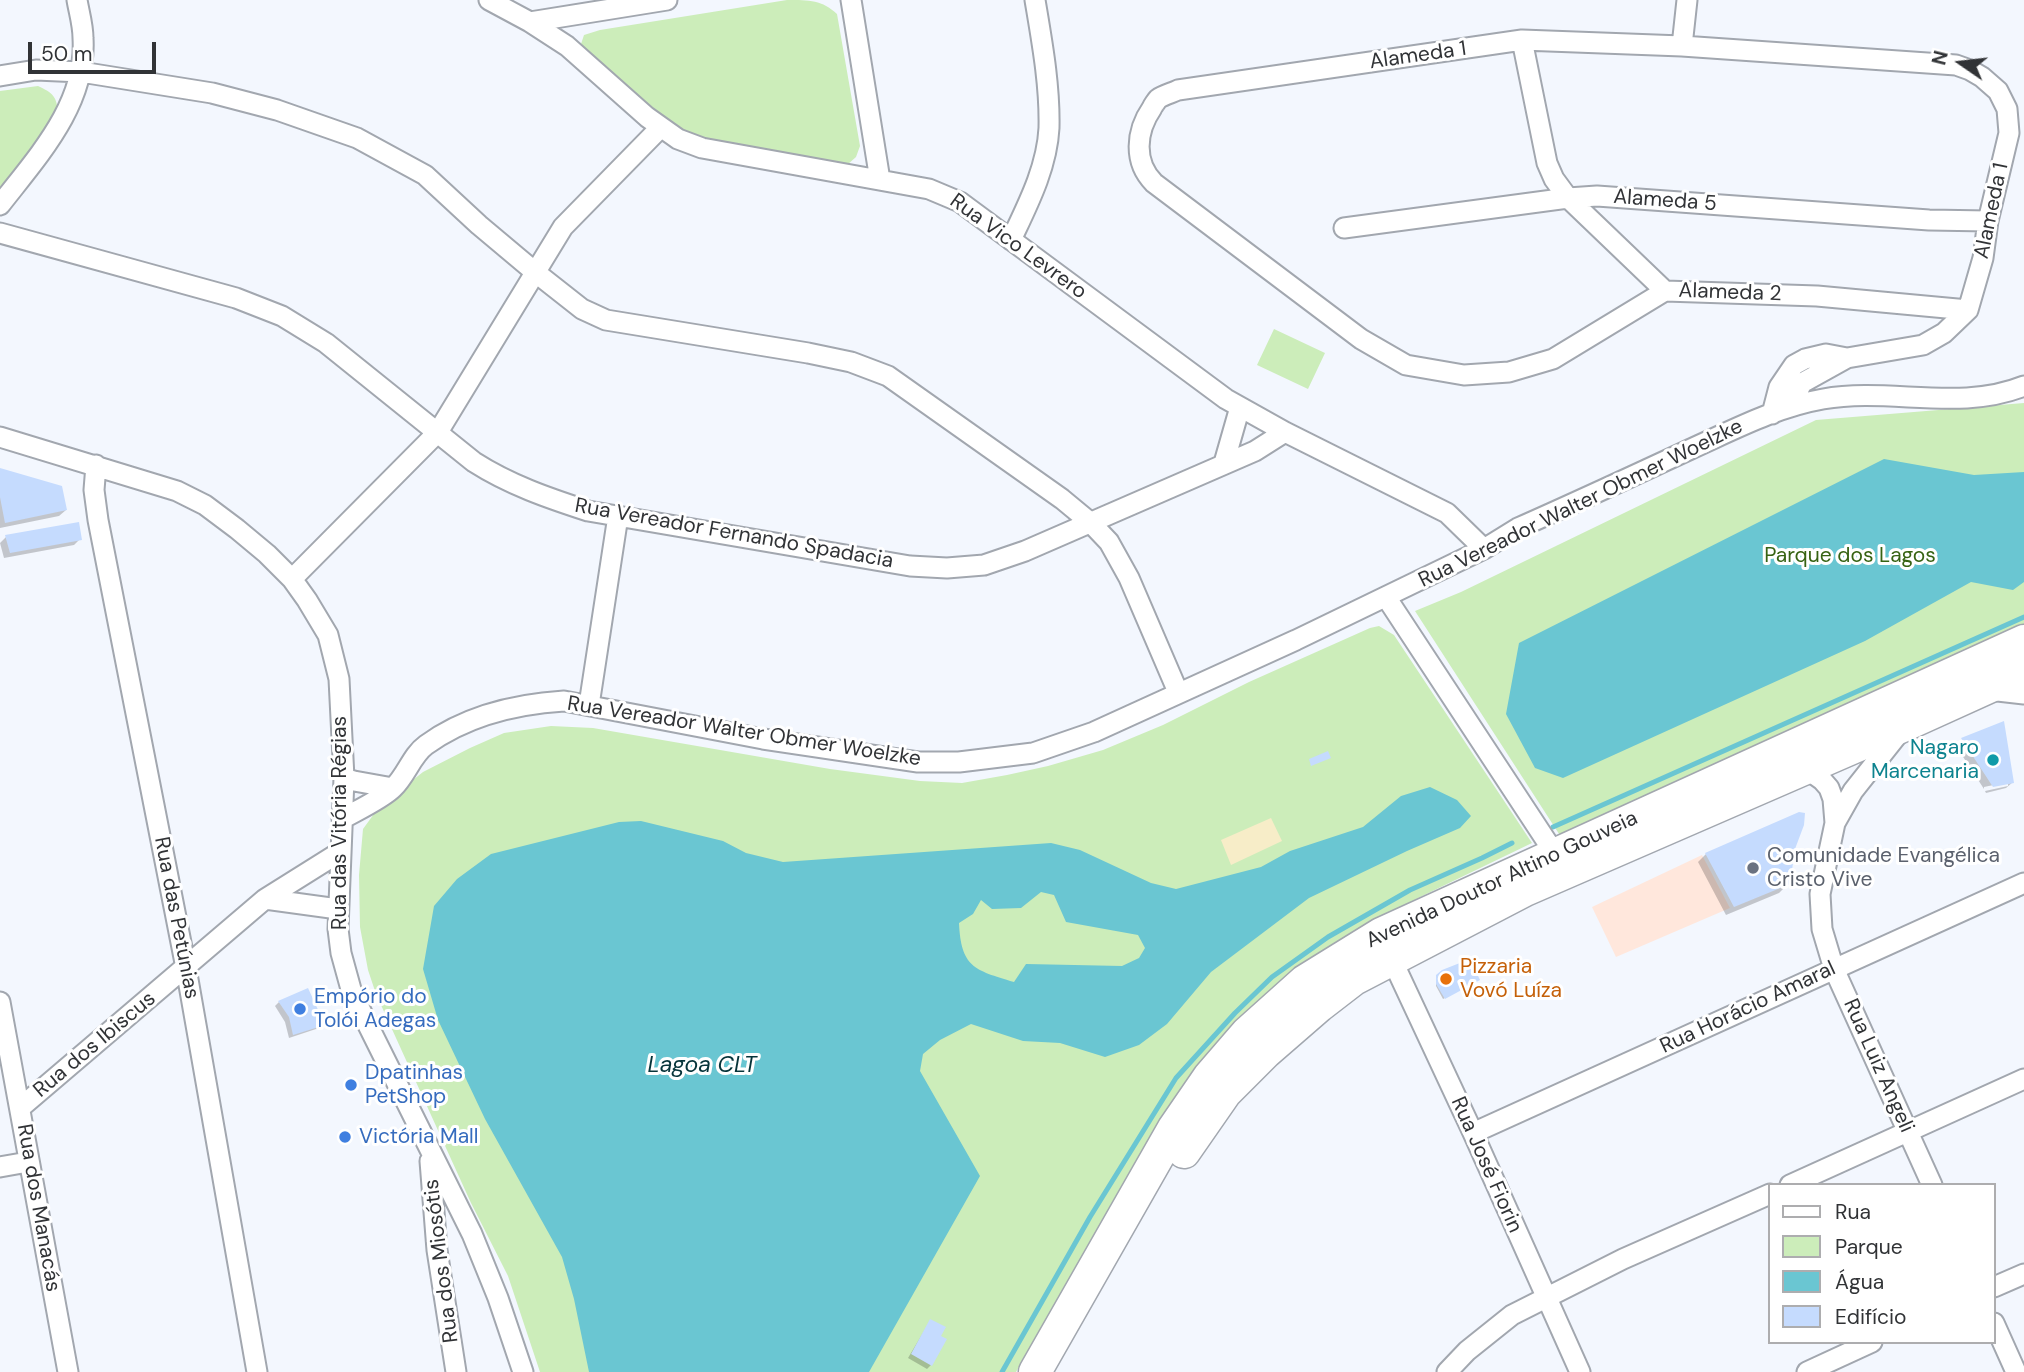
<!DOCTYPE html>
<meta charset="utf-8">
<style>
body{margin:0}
#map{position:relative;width:2024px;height:1372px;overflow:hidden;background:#f3f7fe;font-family:"DM Sans",sans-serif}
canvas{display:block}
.legend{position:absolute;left:1768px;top:1183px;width:228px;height:161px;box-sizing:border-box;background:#fff;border:2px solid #adadaf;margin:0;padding:9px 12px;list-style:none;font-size:21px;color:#313336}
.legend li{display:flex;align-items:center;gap:14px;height:35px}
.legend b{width:35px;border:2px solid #adadaf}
.north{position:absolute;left:1926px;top:28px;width:70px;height:70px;-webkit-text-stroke:5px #fff;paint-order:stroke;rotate:284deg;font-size:19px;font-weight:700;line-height:28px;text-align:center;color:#313336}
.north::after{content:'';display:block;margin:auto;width:24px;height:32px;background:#313336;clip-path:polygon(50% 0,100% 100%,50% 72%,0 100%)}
.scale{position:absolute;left:28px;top:42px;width:128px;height:32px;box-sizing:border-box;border:4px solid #313336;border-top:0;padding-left:9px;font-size:21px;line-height:24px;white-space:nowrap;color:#313336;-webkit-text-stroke:5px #fff;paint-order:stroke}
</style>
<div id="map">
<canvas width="2024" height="1372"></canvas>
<ul class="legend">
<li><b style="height:9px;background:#fff"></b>Rua</li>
<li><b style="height:19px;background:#ccedba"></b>Parque</li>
<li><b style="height:19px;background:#6ac6d2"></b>Água</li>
<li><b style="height:19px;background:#c5dbfe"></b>Edifício</li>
</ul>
<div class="north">N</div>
<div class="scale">50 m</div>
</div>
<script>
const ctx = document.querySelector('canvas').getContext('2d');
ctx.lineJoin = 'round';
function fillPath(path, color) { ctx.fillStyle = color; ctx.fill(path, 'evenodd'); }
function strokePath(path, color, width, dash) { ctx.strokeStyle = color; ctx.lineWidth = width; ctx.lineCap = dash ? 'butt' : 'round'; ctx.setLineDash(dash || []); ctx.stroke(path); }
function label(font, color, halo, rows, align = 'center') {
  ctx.font = font + ' "DM Sans",sans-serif'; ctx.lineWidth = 6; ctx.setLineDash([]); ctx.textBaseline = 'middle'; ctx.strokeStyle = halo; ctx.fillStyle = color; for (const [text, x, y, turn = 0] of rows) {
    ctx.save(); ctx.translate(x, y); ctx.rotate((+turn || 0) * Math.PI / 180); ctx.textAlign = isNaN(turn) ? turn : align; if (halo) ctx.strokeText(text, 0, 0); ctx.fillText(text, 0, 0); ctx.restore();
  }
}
fillPath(new Path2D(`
 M1702 855 1730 908 1616 957 1592 907Z`), '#ffe7dc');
fillPath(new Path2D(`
 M787 0C810 0 822 0 837 14L860 146 856 157 847 165 685 137 586 57 581 44 584 35 600 30Z
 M38 86C53 93 57 96 58 114L0 193V91Z
 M1274 329 1325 353 1308 389 1257 365Z
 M2024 403V627L1561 837 1415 611 1461 592 1816 420Z
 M1379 626 1394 635 1532 843 1418 898 1319 954 1214 1048 1185 1084 1126 1178 1016 1372H540L508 1276 471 1203 376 994 368 970 360 927 359 875 363 829 379 807 423 772 470 748 504 733 551 726 593 728 830 769 920 781 962 783 1007 775 1048 766 1103 750 1163 725 1249 682 1370 628Z`), '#ccedba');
fillPath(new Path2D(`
 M1271 818 1282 841 1231 865 1221 840Z`), '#f7edc8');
fillPath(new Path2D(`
 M1884 459 1974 475 2024 472V582L2013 590 1971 582 1865 641 1563 778 1535 768 1506 714 1519 643Z
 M1430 787 1457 800 1471 816 1460 828 1407 851 1309 898 1211 972 1167 1024 1139 1045 1105 1057 1060 1043 1023 1041 971 1024 940 1040 923 1054 920 1071 980 1176 869 1372H589L574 1299 562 1257 485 1119 438 1020 423 969 434 906 457 879 491 854 619 822 641 821 723 841 746 853 783 862 1051 843 1080 850 1151 883 1176 889 1261 867 1290 851 1363 827 1401 796ZM1041 892 1054 895 1066 922 1138 935 1145 948 1139 958 1122 966 1026 964 1014 982C974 970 961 967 959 923L973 914 981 900 992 909 1021 908Z`), '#6ac6d2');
fillPath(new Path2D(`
 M0 470 66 510 59 516 0 528Z
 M6 537 80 539 74 545 4 558 0 543Z
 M2002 723 2013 782 2006 788 1986 793 1985 791 2008 786V782L1984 787V789L1956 746 1962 740Z
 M1706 854 1788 884 1779 893 1726 915 1698 862Z
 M1443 972 1477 981 1443 999 1436 986V979Z
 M279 1002 323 1025 319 1028 289 1038 285 1022 275 1006Z
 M930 1321 931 1365 927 1369 908 1358Z`), '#0003');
strokePath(new Path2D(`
 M1553 827 2024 617
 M1002 1372 1090 1217 1176 1078 1235 1013 1272 977 1328 937 1410 890 1482 858 1512 843`), '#6ac6d2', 5);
fillPath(new Path2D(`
 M0 468 62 486 67 510 5 523 0 497Z
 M79 522 82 540 10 553 5 535Z
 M2004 721 2014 783 1993 787 1961 738Z
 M1328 751 1331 758 1311 766 1309 759Z
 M1799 812 1805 813 1804 825 1795 849 1790 884 1734 907 1705 853Z
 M1470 959 1480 980 1445 999 1436 984V975L1442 970Z
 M308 988 325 1025 293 1035 289 1017 278 1001Z
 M930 1319 946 1327 941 1336 947 1339 932 1366 911 1354Z`), '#c5dbfe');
const street = new Path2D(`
 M489 0 530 22 567 46 647 117 678 139 702 148 929 189 960 202 1226 399 1285 432 1447 513 1484 549
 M851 0 880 180
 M530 22 667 0
 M1522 40 1547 163 1554 179 1568 198 1665 291 1817 296 1968 310
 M1682 46 1687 0
 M0 76 36 70 81 72 212 93 277 110 357 138 425 175 479 225 535 272 582 309 606 320 808 353 851 362 888 376 1062 499 1091 523 1109 542 1129 578 1178 692
 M0 205C38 156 87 104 83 38 83 25 79 12 77 0
 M1344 228 1568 198 1597 196 1929 220 1988 221
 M0 233 236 298 282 316 326 343 474 462C510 485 548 498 588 511L910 566 947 568 984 565 1025 551 1255 451 1285 432
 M1011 240C1027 206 1047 168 1049 128 1050 85 1042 42 1035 0
 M1665 291 1553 359 1509 372 1464 375 1406 365 1361 339 1154 183C1133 162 1136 131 1152 108 1152 107 1157 100 1158 99 1163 95 1172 93 1178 90L1522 40 1682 46 1956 65 1970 70 1982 77 1998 91 2007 109 2009 133 1988 221 1983 258 1968 310 1944 333 1923 345 1847 358 1826 354 1805 359 1794 365 1779 387 1772 414
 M1790 407 1802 383 1847 358
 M0 437 177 491 205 505 237 529 267 554 292 579 307 600 328 635 339 679 344 778 338 929 341 953 352 993 472 1234 498 1298 523 1372
 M1224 463 1240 407
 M96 465 94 490 98 520 186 968 257 1372
 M292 579 438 432 563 227 661 127
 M1386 597 1555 854 1556 863
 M1989 690 2024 694
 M589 705 618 516
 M1805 768 1822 780 1829 788 1833 799 1835 823 1820 894 1822 929 1834 969 1932 1185
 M344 778 354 781 393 788
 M342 819C356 811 382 799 393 788 406 776 412 755 426 745 466 716 516 704 564 701L763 739 918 762H959L1033 753 1094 732 1296 640 1484 549 1518 528C1577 502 1635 475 1693 448 1735 429 1777 407 1823 399 1889 387 1960 412 2024 386
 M1835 823 1853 791 1899 733
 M265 899 338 909
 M1387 949 1473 1133 1580 1372
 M0 1002 68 1372
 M20 1108 265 899 340 852
 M1473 1133 2024 883
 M430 1161 437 1250 456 1372
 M0 1167 28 1162
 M1790 1185 2024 1079
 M1994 1287 2024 1274
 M1994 1323 2016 1372
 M1447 1372 1467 1351 1512 1315 1623 1259 1770 1194
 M1807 1372 1872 1342`);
const primary = new Path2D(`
 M1184 1152 1225 1093 1266 1052 1319 1006 1354 979 1525 890 1907 724 2024 671
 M1035 1372 1174 1128 1209 1077 1247 1033 1305 981 1381 934 2024 641`);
strokePath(street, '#a2a7af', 23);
strokePath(primary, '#a2a7af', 35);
strokePath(street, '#fff', 19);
strokePath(primary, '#fff', 32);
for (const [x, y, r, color] of [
 [1993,760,7,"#0f9aa8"],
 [1753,868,7,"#6b7280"],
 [1446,979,7,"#e8710a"],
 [300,1009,7,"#3f7fe0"],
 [351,1085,7,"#3f7fe0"],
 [345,1137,7,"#3f7fe0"]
]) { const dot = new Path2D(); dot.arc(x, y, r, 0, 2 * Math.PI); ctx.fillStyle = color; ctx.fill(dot); strokePath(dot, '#fff', 2.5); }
label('21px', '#313336', '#fff', [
 ["Alameda 1",1418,56,-8],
 ["Alameda 5",1665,201,4],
 ["Alameda 1",1992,211,-78],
 ["Rua Vico Levrero",1018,247,36],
 ["Alameda 2",1730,293,2],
 ["Rua Vereador Walter Obmer Woelzke",1581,504,-26],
 ["Rua Vereador Fernando Spadacia",734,534,10],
 ["Rua Vereador Walter Obmer Woelzke",744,732,9],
 ["Rua das Vitória Régias",340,823,-90],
 ["Avenida Doutor Altino Gouveia",1502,880,-25],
 ["Rua das Petúnias",176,918,79],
 ["Rua Horácio Amaral",1748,1008,-25],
 ["Rua dos Ibiscus",95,1045,-40],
 ["Rua Luiz Angeli",1878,1066,66],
 ["Rua José Fiorin",1486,1165,66],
 ["Rua dos Manacás",38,1208,80],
 ["Rua dos Miosótis",442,1261,-97]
]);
label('21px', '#376313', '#fff', [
 ["Parque dos Lagos",1850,556]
]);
label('21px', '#0d838f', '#fff', [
 ["Nagaro",1979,748],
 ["Marcenaria",1979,772]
], 'right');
label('21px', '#5b616d', '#fff', [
 ["Comunidade Evangélica",1767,856],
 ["Cristo Vive",1767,880]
], 'left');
label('21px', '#c56008', '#fff', [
 ["Pizzaria",1460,967],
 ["Vovó Luíza",1460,991]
], 'left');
label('21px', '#366cbe', '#fff', [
 ["Empório do",314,997],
 ["Tolói Adegas",314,1021],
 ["Dpatinhas",365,1073],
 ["PetShop",365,1097],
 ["Victória Mall",359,1137]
], 'left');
label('italic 23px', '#06343a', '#fff', [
 ["Lagoa CLT",702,1066]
]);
</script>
